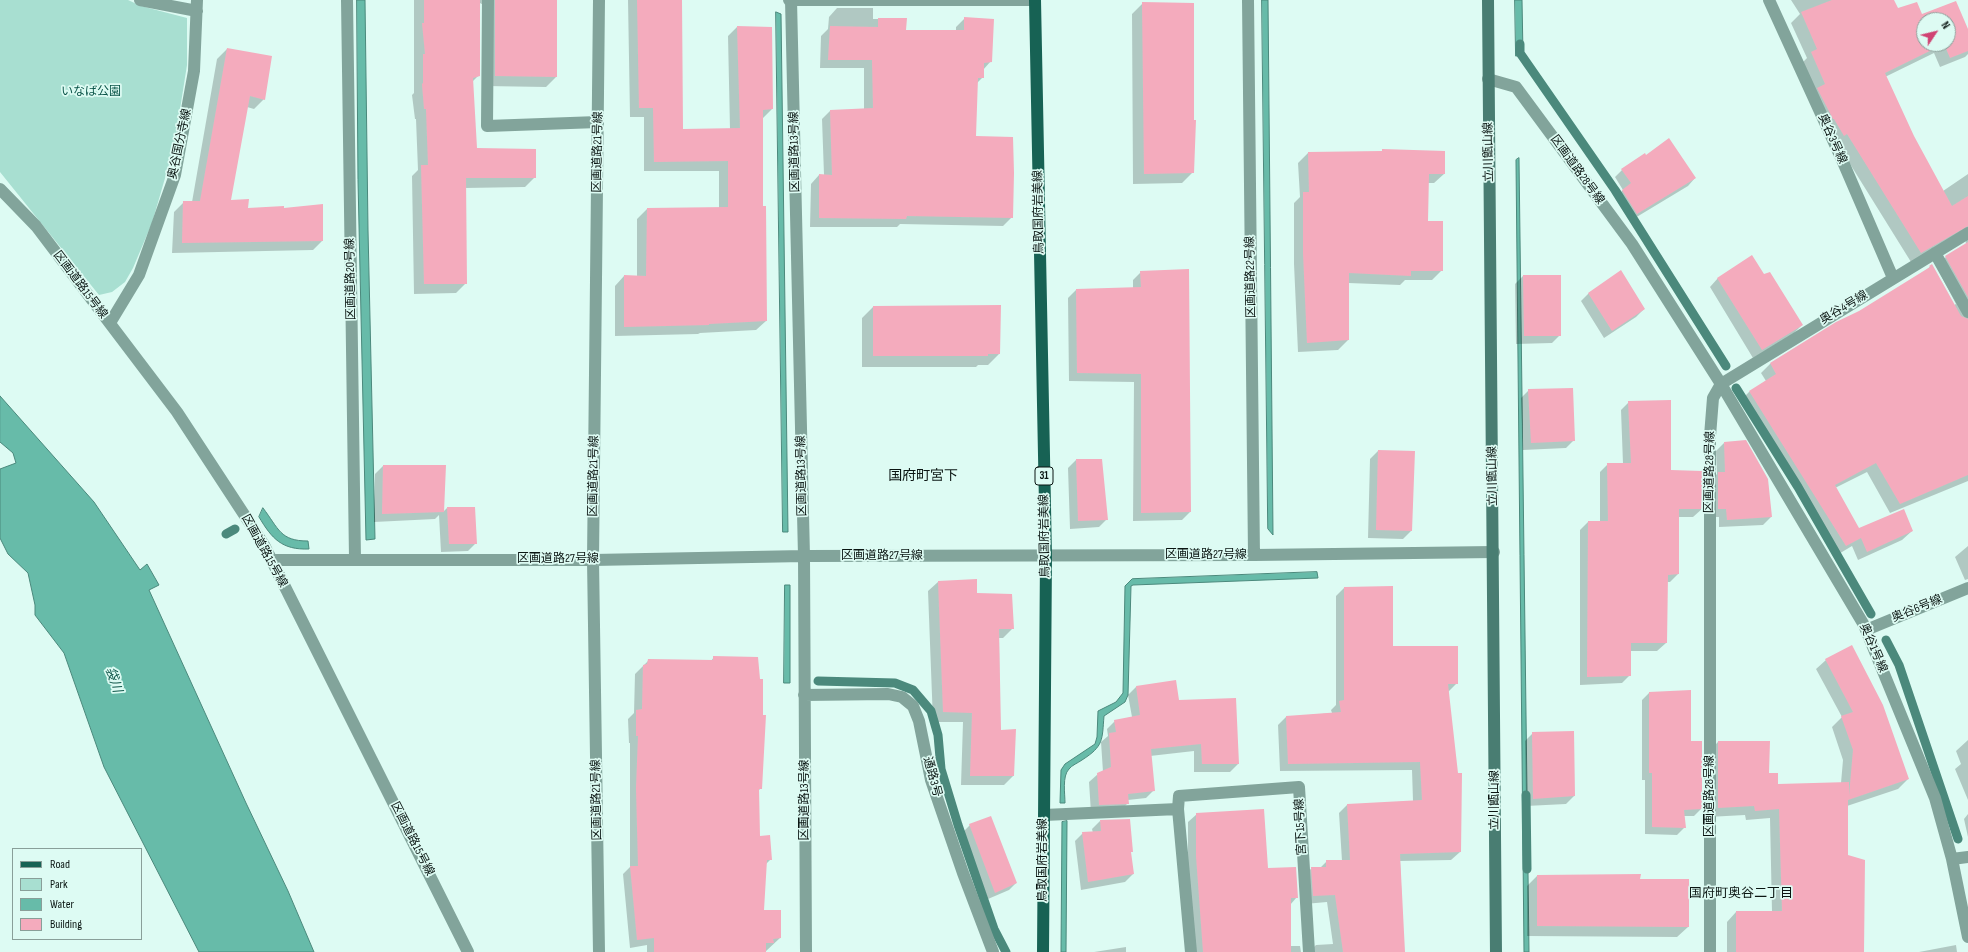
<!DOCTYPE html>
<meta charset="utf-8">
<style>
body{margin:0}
#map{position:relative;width:1968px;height:952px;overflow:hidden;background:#ddfbf3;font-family:"Sofia Sans Condensed",sans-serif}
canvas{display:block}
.legend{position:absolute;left:12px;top:848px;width:130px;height:92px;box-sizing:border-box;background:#ddfbf3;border:1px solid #899f99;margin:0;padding:5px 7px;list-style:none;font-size:12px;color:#0a1512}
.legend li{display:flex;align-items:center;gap:8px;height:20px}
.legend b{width:20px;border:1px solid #899f99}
.north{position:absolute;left:1916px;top:12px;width:40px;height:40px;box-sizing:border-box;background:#ddfbf3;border:1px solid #899f99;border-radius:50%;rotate:55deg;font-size:11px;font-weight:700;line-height:16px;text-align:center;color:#0a1512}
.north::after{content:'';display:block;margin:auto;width:14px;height:18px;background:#d04373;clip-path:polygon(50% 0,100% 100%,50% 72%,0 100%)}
</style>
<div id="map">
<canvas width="1968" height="952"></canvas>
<ul class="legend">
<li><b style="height:5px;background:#176254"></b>Road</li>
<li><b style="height:11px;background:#a8dfd1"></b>Park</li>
<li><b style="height:11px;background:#67bba9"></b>Water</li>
<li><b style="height:11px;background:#f4abbd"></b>Building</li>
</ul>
<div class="north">N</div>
</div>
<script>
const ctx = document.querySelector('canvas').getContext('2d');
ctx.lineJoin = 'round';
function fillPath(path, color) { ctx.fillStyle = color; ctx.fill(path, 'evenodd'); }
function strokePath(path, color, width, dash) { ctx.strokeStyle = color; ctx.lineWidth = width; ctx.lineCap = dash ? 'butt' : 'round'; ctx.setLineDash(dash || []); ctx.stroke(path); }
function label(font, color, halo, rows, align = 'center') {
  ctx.font = font + ' "Sofia Sans Condensed","Noto Sans JP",sans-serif'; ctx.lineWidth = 3.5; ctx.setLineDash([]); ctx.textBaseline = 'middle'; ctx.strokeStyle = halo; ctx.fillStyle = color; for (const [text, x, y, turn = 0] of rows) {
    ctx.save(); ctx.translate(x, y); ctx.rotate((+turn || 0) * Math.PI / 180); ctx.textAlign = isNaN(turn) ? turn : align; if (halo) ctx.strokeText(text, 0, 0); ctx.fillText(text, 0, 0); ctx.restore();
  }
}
fillPath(new Path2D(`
 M0 0H128L141 6 187 18V65L174 147 152 223 133 268 125 282 112 292 99 295 0 172Z`), '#a8dfd1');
const water = new Path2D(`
 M357 0H365L368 230 375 539 366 540 358 180Z
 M1262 0H1268L1273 535 1268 529Z
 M1515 0H1522L1523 55 1516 56Z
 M776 12 781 14 788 532H783Z
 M1519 158 1529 952H1524L1516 160Z
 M0 396 94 502 140 570 147 564 159 585 149 590 246 803 288 891 314 952H199L104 767 64 653 35 615V605L28 573 8 554 0 538V469L16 463 13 453 0 442Z
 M263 508C279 529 280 541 308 541L309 549C282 550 272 539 259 517Z
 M1317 572 1318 578 1133 585 1131 586 1128 695 1125 702 1104 716C1102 740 1104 746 1082 760 1078 763 1072 765 1069 769 1062 776 1065 794 1065 803H1060L1061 770 1065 764 1095 744 1097 737 1098 711 1116 702 1123 693 1125 586 1132 579Z
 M785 585H790V683H784Z
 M1067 821 1066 952H1061L1062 822Z`);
fillPath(water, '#67bba9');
strokePath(water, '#4b897c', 1);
fillPath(new Path2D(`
 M414 0H556V77L546 87 485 86V6L480 3 479 75 472 82 476 149 535 177 525 187 465 188 466 283 456 293 414 294 412 176 418 170 416 119H415L412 95 414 93Z
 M628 0H681L682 130H730L728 36 737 27 772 109 763 118 762 207 766 321 756 330 700 333 698 334 615 336V286L624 276H637V219L647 209 719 208V171H644V117H630Z
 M1791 0H1893L1898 9 1921 15 1955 2 1968 32V54L1965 57 1940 67 1934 53 1885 77 1913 137 1943 191 1968 174V481L1890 513 1867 472 1835 488 1859 529 1912 531 1902 540 1858 560 1852 546 1837 555 1740 401 1749 392 1766 381 1761 373 1770 364 1837 323 1859 312 1924 272 1932 265 1954 305 1956 304 1936 266 1946 257 1966 244 1965 238 1911 262 1837 143 1802 63 1807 58 1791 23 1800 14ZM1924 20H1948V44H1924Z
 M1143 3 1193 172 1182 183 1133 184 1132 14Z
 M837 8H873V19H906L905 31H956V27L965 18 991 61 983 70V77L977 83 975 137 1012 217 1003 226 900 224 897 227H810L811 184 819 175H824L822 119 830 111 864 110V68H820L821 36 828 29 829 17Z
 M227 49 264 99 254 109 247 107 230 201 322 241 313 250 172 253 174 212 184 202H192L217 59Z
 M1383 150 1444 174 1434 183H1428L1427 222 1442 270 1432 280H1405L1400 285 1348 283V340L1338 350 1298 352 1294 264V203L1300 197 1298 163 1308 153 1381 152Z
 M1622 170 1695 178 1688 186 1630 221 1615 198 1623 190 1615 177Z
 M1141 272 1190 512 1182 520 1133 521 1134 382 1069 381 1068 298 1076 290 1133 289V280Z
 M1763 275 1802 325 1794 333 1753 358 1710 287 1718 278Z
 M1523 276 1560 335 1552 343 1516 344 1515 284Z
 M1589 293 1644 309 1636 317 1604 338 1581 301Z
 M873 307 999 354 988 365H978L976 367H862V318Z
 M1529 390 1574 440 1566 448 1523 450 1521 398Z
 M1629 402 1670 471 1702 509 1693 517H1678V574L1670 582H1667L1666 643 1657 651H1630V675L1622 683 1580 685V530L1588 522H1600V472L1608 464H1623L1621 410Z
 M1724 443 1771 517 1763 525 1719 527V517H1710V481L1717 474 1716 451Z
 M1378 451 1411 531 1403 539 1368 538 1370 459Z
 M1076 460 1107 519 1099 527 1070 529 1068 468Z
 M383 466 443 512 447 508 476 543 468 551 441 552 439 515 435 519 374 522 375 474Z
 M1968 546V579L1965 580 1955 557Z
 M938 582 1013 628 1003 638H999L1000 731 1014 775 1004 785H961L963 722H933L928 591Z
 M1344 588 1392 647 1457 683 1448 692 1460 852 1451 860 1400 861 1404 952H1309L1316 945 1333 944 1327 902 1305 904 1303 876 1312 868H1320L1327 861H1342L1339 813 1347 805 1413 801 1412 770 1280 771 1278 725 1286 717 1332 713 1331 710 1336 705V596Z
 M714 657 761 788 758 791 759 837 771 859 766 864 763 911 780 938 765 952H647V945L630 948 623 874 630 867V743H629L628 719 634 713 635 674 649 660 711 661Z
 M1826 660 1908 779 1898 789 1847 806V856L1863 952H1727V922L1736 912H1772L1770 818 1746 820 1745 815 1708 817V752L1718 742H1769L1768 774 1777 785 1841 783 1843 760 1832 727 1842 717 1816 669Z
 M1175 681 1178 701 1238 764 1230 772H1194V751L1150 756 1154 790 1146 798 1128 800V803L1120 811 1091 813 1089 782 1098 774 1103 772 1101 742 1108 736 1107 729 1115 721 1132 717 1128 695 1136 687Z
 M1649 693 1690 742 1702 808 1694 816H1684L1685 827 1677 835 1645 834V780H1642V700Z
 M1533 733 1574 796 1566 804 1526 806 1525 741Z
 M1968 740V800L1955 769 1961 764 1956 751Z
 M1197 814 1267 869 1297 897 1290 905V946H1300L1301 952H1194L1188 865V822Z
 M1968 814V837L1964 819Z
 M1100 821 1132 851 1130 853 1133 874 1125 882 1081 890 1075 841 1083 833H1093L1092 829Z
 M970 825 1016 883 1009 890 988 899 963 832Z
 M1537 876 1639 880 1688 927 1677 937 1527 936V886Z
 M1956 945 1957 952H1919Z
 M1126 947V952H1094Z`), '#0003');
strokePath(new Path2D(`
 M1520 44V53L1615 190 1726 366
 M1736 388 1798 487 1871 614
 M226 534 235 529
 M1886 640 1899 665 1958 839
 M818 681 895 683 913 690 931 711 938 735 941 769 958 825 994 929 1006 952
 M1526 795 1527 869`), '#4b897c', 9);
fillPath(new Path2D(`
 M424 0H480V76L473 78 477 148 536 149V178H466L467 284H424L421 165H428L426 109H424L422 84 423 83V54H425L422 23H424Z
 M495 0H557V77L495 76Z
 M637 0H682L683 129 740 128 737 26 772 27 773 109 763 110V206H766L767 321 709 324V325L624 327V275L646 276 647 208 728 207V161L654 162 653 108H639Z
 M1832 0H1894L1898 8 1917 2 1922 14 1956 1 1968 29V51L1950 58 1944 44 1885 73 1914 136 1952 206 1968 196V226L1921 253 1847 134 1844 136 1834 119H1833L1817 88 1825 84 1811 52 1817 49 1801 12ZM1924 20H1948V44H1924Z
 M1142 2 1194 3V120H1196L1194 173 1144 174Z
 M964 17 994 19 992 62 984 63V78H978L976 136 1013 137 1014 173 1013 218 907 216 906 219 819 218V174L832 175 830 110 873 108 872 60H828L830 26 878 27V18H907L906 30H964Z
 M227 48 272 56 265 100 250 96 231 200 249 199 248 208 284 206V208L323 204V241L182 243 183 201H200Z
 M1669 138 1696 178 1637 214 1622 190 1631 183 1621 169 1645 153 1646 155Z
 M1382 149 1445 151V174H1429L1428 221H1443V271H1411V276L1349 273V340L1307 343 1303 253V192H1309L1308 152 1382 151Z
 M1968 242V297L1945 256Z
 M1752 255 1764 274 1770 272 1803 325 1762 350 1717 278Z
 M1932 264 1961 316 1968 319V475L1900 504 1876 463 1835 485 1859 528 1904 509 1913 531 1867 552 1861 538 1846 546 1749 391 1776 374 1770 363 1836 322 1859 311 1930 267 1929 266Z
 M1189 269 1191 512 1141 513V374L1077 373 1076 289 1141 287 1140 271Z
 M1621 270 1645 309 1612 331 1588 293Z
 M1523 275H1561V336H1524Z
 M1001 305 1000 354H988V356H873V306Z
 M1573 388 1575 441 1531 443 1528 389Z
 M1671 400V470L1702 471V509H1679V574L1668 575 1667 643H1631V676L1587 677 1588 521H1608L1607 463H1631L1628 401Z
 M1746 440 1768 479 1772 517 1727 520 1726 509H1718V472H1725L1724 442Z
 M1378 450 1415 451 1412 531 1376 530Z
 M1076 459H1102L1108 520 1078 521Z
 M383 465H446L444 512 382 514Z
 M447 507H475L477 544H449Z
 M977 579V593L1012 594 1014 629H999L1001 730 1016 729 1014 776H970L972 713 943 712 938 581Z
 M1393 586V646H1458V684H1448L1458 773H1462L1461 852 1400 854 1405 952H1343L1335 895 1313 896 1311 867H1326V860H1350L1347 804 1422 800 1420 762 1288 764 1286 716 1341 712 1339 701 1344 700V587Z
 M1852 645 1883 705 1909 779 1848 800V855L1865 860 1864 952H1736V911H1782L1779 809 1755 811 1754 806 1718 808V741H1770L1769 773H1778V784L1849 782V796L1853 750 1841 716 1853 712 1825 659Z
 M713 656 758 657 760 679H763V715H766L762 789H759L760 836 770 835 772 860H767L764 910H781V938L773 939 774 943H766V952H654V938L637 940 630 866H638L636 788 638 736H636V710L642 709 643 665 647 664 648 659 713 660Z
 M1176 680 1179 700 1236 698 1239 764H1202L1201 744 1151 749 1155 791 1128 794 1129 804 1099 805 1097 773 1111 767 1109 733 1116 732 1114 720 1140 715 1136 686Z
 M1691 690V741H1702V809L1684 810 1686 828 1652 827V773H1649V692Z
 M1574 731 1575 796 1533 799 1532 732Z
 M1264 809 1268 868 1296 867 1298 898H1291V952H1203L1196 856V813Z
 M991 816 1017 883 995 893 969 824Z
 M1130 819 1133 852H1131L1134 874 1088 882 1082 832 1101 831 1100 820Z
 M1641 874 1640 879H1689V927L1537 926V875Z`), '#f4abbd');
strokePath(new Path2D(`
 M488 0 487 126 598 122`), '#82a49b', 12);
strokePath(new Path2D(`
 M140 0 197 11
 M347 0 355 558
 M599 0 593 560 599 952
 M789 0H1035
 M791 0 804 556 806 952
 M1248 0 1254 555
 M1769 0 1843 162 1893 278
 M1488 79 1516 87 1632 244 1721 384 1713 398 1710 436V952
 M0 189 36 226 177 412 264 545 468 952
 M1968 233 1721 384 1864 625 1935 798 1952 859 1968 937
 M1935 253 1968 312
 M110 323 139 275 175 175 194 71 197 0
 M271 560H593L804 556 1254 555 1494 552
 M1866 630 1968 588
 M804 695 888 694 902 697 913 706 919 721 931 780 963 873 993 952
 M1044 815 1178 809
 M1952 859 1968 857
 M1191 952 1178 809 1179 796 1299 787 1309 952`), '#82a49b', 12);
strokePath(new Path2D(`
 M1488 0 1496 952`), '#497d72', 12);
strokePath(new Path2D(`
 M1035 0 1046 556 1043 952`), '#176254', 12);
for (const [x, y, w] of [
 [1044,476,18]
]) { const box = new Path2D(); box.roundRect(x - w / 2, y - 9, w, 18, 3); ctx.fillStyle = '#ddfbf3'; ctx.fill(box); strokePath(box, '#0a1512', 1); }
label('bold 11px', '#0a1512', null, [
 ["31",1044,476]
]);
label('12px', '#0a5448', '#ddfbf3', [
 ["いなば公園",91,92]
]);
label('12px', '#0a1512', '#ddfbf3', [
 ["奥谷3号線",1832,139,66],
 ["奥谷国分寺線",180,144,-78],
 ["区画道路21号線",598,152,-89],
 ["区画道路13号線",795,152,-91],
 ["立川甑山線",1489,152,-91],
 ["区画道路28号線",1577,170,54],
 ["鳥取国府岩美線",1039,212,-91],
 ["区画道路22号線",1251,277,-91],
 ["区画道路20号線",351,279,-91],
 ["区画道路15号線",80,285,53],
 ["奥谷4号線",1844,308,-31],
 ["区画道路28号線",1710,472,-89],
 ["区画道路21号線",594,476,-89],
 ["区画道路13号線",802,476,-91],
 ["立川甑山線",1493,476,-91],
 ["鳥取国府岩美線",1045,536,-91],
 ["区画道路15号線",264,551,61],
 ["区画道路27号線",1206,555],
 ["区画道路27号線",882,556],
 ["区画道路27号線",558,559],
 ["奥谷6号線",1917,609,-22],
 ["奥谷1号線",1873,648,67],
 ["通路3号",932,777,75],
 ["区画道路28号線",1710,796,-90],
 ["区画道路21号線",597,800,-91],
 ["区画道路13号線",805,800,-90],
 ["立川甑山線",1495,800,-90],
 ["宮下15号線",1301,827,-93],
 ["区画道路15号線",412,839,63],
 ["鳥取国府岩美線",1043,860,-90]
]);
label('italic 13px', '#12594c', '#ddfbf3', [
 ["袋川",113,680,71]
]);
label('13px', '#0a1512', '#ddfbf3', [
 ["国府町奥谷二丁目",1741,894]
]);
label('14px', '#0a1512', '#ddfbf3', [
 ["国府町宮下",923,476]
]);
</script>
